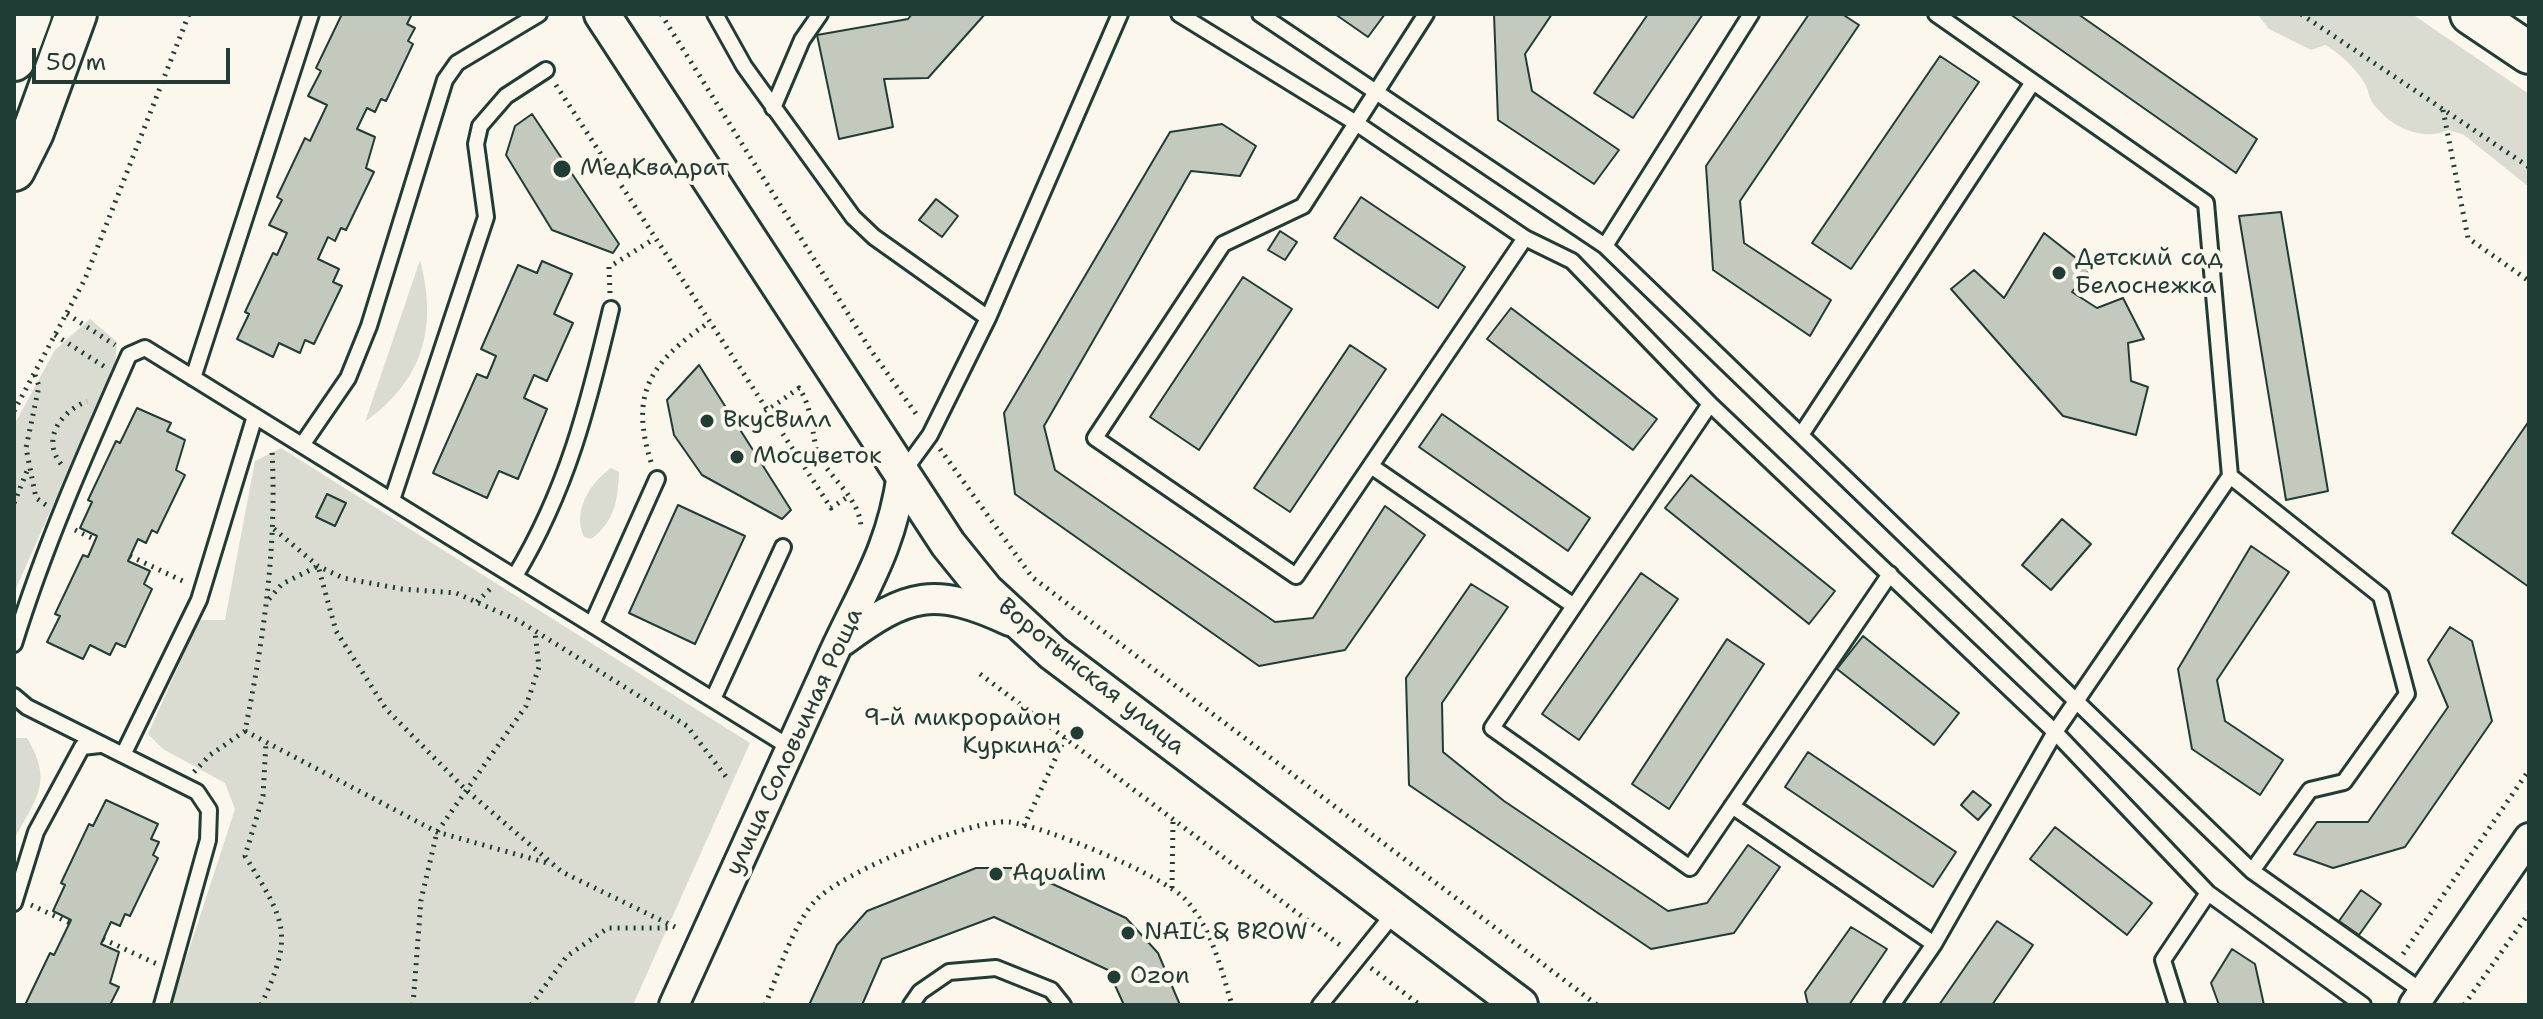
<!DOCTYPE html>
<meta charset="utf-8">
<style>
body{margin:0}
#map{position:relative;width:2543px;height:1019px;overflow:hidden;background:#fbf7ec;font-family:"Shantell Sans",sans-serif}
canvas{display:block}
.frame{position:absolute;inset:0;border:16px solid #1f3d34;pointer-events:none}
.scale{position:absolute;left:32px;top:48px;width:198px;height:36px;box-sizing:border-box;border:4px solid #1f3d34;border-top:0;padding-left:10px;font-size:24px;line-height:28px;white-space:nowrap;color:#1f3d34;-webkit-text-stroke:6px #fbf7ec;paint-order:stroke}
</style>
<div id="map">
<canvas width="2543" height="1019"></canvas>
<div class="frame"></div>
<div class="scale">50 m</div>
</div>
<script>
const ctx = document.querySelector('canvas').getContext('2d');
ctx.lineJoin = 'round';
function fillPath(path, color) { ctx.fillStyle = color; ctx.fill(path, 'evenodd'); }
function strokePath(path, color, width, dash) { ctx.strokeStyle = color; ctx.lineWidth = width; ctx.lineCap = dash ? 'butt' : 'round'; ctx.setLineDash(dash || []); ctx.stroke(path); }
function label(font, color, halo, rows, align = 'center') {
  ctx.font = font + ' "Shantell Sans",sans-serif'; ctx.lineWidth = 8; ctx.setLineDash([]); ctx.textBaseline = 'middle'; ctx.strokeStyle = halo; ctx.fillStyle = color; for (const [text, x, y, turn = 0] of rows) {
    ctx.save(); ctx.translate(x, y); ctx.rotate((+turn || 0) * Math.PI / 180); ctx.textAlign = isNaN(turn) ? turn : align; if (halo) ctx.strokeText(text, 0, 0); ctx.fillText(text, 0, 0); ctx.restore();
  }
}
fillPath(new Path2D(`
 M2257 14H2412L2529 94V187L2464 135 2449 130C2421 142 2390 127 2372 102 2369 97 2368 89 2365 84 2357 69 2339 53 2325 45L2311 50 2269 29Z
 M420 260C438 328 423 380 365 422Z
 M90 319 117 342 115 365 14 593V425L55 350Z
 M281 448 750 743 633 1005H171L235 809 225 783 163 749 148 734 199 620H225L255 461Z
 M611 468 619 472C618 499 615 522 591 539L584 537C572 511 590 483 611 468Z
 M14 738H27C54 783 36 798 14 840Z`), '#dbdcd1');
const building = new Path2D(`
 M342 14H412L407 24 415 28 408 41 413 44 386 101 381 99 375 112 367 108 357 129 375 137 366 168 374 172 346 230 341 228 335 241 328 237 318 259 339 269 333 282 342 286 314 344 305 340 300 353 279 343 273 357 237 339 249 314 245 312 273 253 277 255 287 233 269 225 282 200 277 197 305 138 310 141 327 105 308 96 321 71 316 68Z
 M912 14H985L928 78 884 79 893 127 839 139 817 35 908 19Z
 M1335 14H1385L1368 37Z
 M1494 14H1552L1525 54 1532 91 1619 150 1594 184 1498 120Z
 M1648 14H1703L1633 118 1594 93Z
 M1809 14H1842L1859 25 1740 201 1744 243 1831 300 1810 336 1713 270 1706 166Z
 M2010 14H2078L2257 139 2236 173Z
 M1940 56 1979 82 1851 269 1812 243Z
 M532 114 619 244 613 253 552 230 506 155 515 126Z
 M1222 124 1256 146 1240 176 1191 171 1044 426 1055 470 1275 622 1313 618 1385 506 1425 535 1345 650 1259 666 1015 494 1004 413 1170 132Z
 M1361 197 1465 267 1438 308 1334 238Z
 M936 199 958 216 942 237 919 220Z
 M2281 212 2328 491 2286 500 2239 216Z
 M1280 231 1297 242 1285 260 1268 250Z
 M2044 233 2090 269 2072 292 2097 308 2123 298 2144 339 2128 343 2131 381 2148 387 2136 435 2063 416 1951 289 1974 270 2004 298Z
 M542 261 572 274 554 314 573 323 547 381 534 375 524 398 547 409 518 479 499 471 487 498 433 473 477 374 487 378 496 356 481 349 518 265 537 273Z
 M1243 277 1292 309 1199 450 1150 417Z
 M1511 308 1657 419 1633 450 1487 339Z
 M1350 345 1386 369 1290 512 1254 488Z
 M699 365 791 510 782 519 702 475 674 435 667 400Z
 M137 408 171 423 167 431 185 440 176 470 185 475 157 533 152 530 146 543 138 539 128 561 150 571 144 584 152 589 125 647 116 643 110 655 90 645 83 659 47 642 60 616 55 614 83 555 88 557 97 536 80 528 92 502 88 500 116 441 120 443Z
 M1442 414 1590 518 1568 551 1419 447Z
 M2529 421V587L2452 533Z
 M1691 475 1835 591 1809 624 1665 508Z
 M327 494 346 503 335 526 316 517Z
 M678 505 745 536 695 644 629 613Z
 M2062 519 2091 544 2051 590 2022 565Z
 M2251 546 2289 572 2217 680 2225 721 2283 760 2260 795 2192 749 2178 669Z
 M1641 573 1678 599 1579 740 1542 714Z
 M1471 584 1508 607 1442 703 1443 752 1504 801 1668 911 1707 903 1748 845 1780 867 1734 933 1651 949 1409 785 1406 678Z
 M2450 627 2472 641 2492 721 2405 847 2333 868 2294 854 2317 822H2368L2448 707 2428 660Z
 M1863 636 1959 713 1934 745 1837 669Z
 M1727 639 1764 664 1669 809 1632 784Z
 M1808 752 1956 852 1933 887 1785 787Z
 M1973 791 1991 805 1978 820 1961 805Z
 M106 800 158 824 151 839 159 842 153 855 158 858 130 916 125 914 120 926 111 922 101 944 119 952 110 983 119 987 110 1005H25L50 953 54 955 71 920 53 911 65 885 61 883 89 824 93 826Z
 M2055 827 2152 903 2127 935 2030 859Z
 M976 868H1018L1126 918 1158 953 1180 1005H1124L1108 970 994 917 882 959 862 1005H809L837 945 867 911Z
 M2361 890 2381 904 2359 935 2339 921Z
 M1997 921 2033 945 1992 1005H1939Z
 M1851 927 1887 949 1849 1005H1808L1805 992Z
 M2232 949 2255 964 2264 1005H2219L2211 983Z`);
fillPath(building, '#c4c9be');
strokePath(building, '#1f3d34', 2);
const service = new Path2D(`
 M715 14 744 66 853 217 874 237 988 318
 M1179 14 1356 123 1525 238 1572 261 1710 404 2055 732 2208 893 2363 1005
 M1260 14 1605 246 2252 871 2423 992
 M1426 14 1303 206 1223 244 1095 438 1296 576 1525 238
 M1936 14 2206 203 2230 476 2381 596 2407 694 2344 782 2310 790 2252 871
 M773 108 802 40 820 14
 M1605 246 1751 14
 M193 378 311 14
 M1710 404 1492 728 1690 868 1890 574
 M1801 435 2033 82
 M302 445 348 378 369 326 445 80 457 63 539 14
 M1371 466 1574 606
 M903 472 930 435 988 318 1120 14
 M392 500 486 217 476 144 480 126 506 96 546 70
 M515 576C567 490 588 406 611 309
 M592 624 657 479
 M14 644C45 544 87 450 129 355L145 348 791 748
 M14 696 27 707 197 792 209 810 208 840 162 1005
 M713 699 783 547
 M123 755 199 600 255 416
 M1732 806 1934 944
 M14 903 36 832 82 747 100 745
 M911 1005 920 992 949 972 996 968 1051 990 1063 1005
 M1320 1005 1395 912
 M1892 1005 1934 944 2055 732 2230 476
 M2177 1005 2163 960 2208 893`);
const minor = new Path2D(`
 M843 641C908 593 934 586 1010 621
 M674 1005C725 892 777 779 828 666 859 595 891 554 902 474
 M2414 1005 2529 838`);
const tertiary = new Path2D(`
 M602 14 948 544 986 591 1053 653 1520 1005`);
const secondary = new Path2D(`
 M2471 14 2529 53
 M14 60 31 14
 M14 170 33 132 76 14`);
strokePath(service, '#1f3d34', 20);
strokePath(minor, '#1f3d34', 34);
strokePath(tertiary, '#1f3d34', 40);
strokePath(secondary, '#1f3d34', 46);
strokePath(new Path2D(`
 M661 14 870 349 919 418
 M2301 14 2529 167
 M556 85 831 508 849 496
 M2443 110 2468 238 2529 281
 M610 293 609 267 654 239
 M67 314 115 345
 M55 335 105 367
 M35 375 39 386 26 448 36 498 46 505
 M14 411 85 279 189 14
 M765 412 799 388C812 408 811 426 816 447 821 473 860 494 861 528
 M940 449 1032 577 1597 1005
 M651 462C629 393 651 362 708 323
 M61 464C40 437 63 411 87 401
 M14 503 29 466
 M274 529 318 566 343 578 402 589 456 593 519 621 687 726 727 778
 M75 530 96 540
 M130 556 187 583
 M269 599 282 584 318 566 336 631 386 709 466 790 562 872 677 928
 M477 602 493 586
 M980 674 1344 948
 M245 731 437 832 551 864
 M194 772 210 755 245 731C264 637 277 546 272 450
 M1024 826 1065 738
 M1172 888 1173 820
 M31 905 70 923
 M103 939 157 964
 M2403 954 2529 770
 M1371 968 1420 1005
 M261 1005C295 933 285 921 245 856L263 796 266 742
 M413 1005 421 900 437 832 526 706 539 667 535 632
 M531 1005 567 956 608 928H672
 M765 1005C779 973 791 928 815 901 840 873 973 818 1009 822 1044 826 1163 875 1186 900 1212 929 1221 969 1232 1005
 M2464 1005 2529 913`), '#1f3d34', 5, [2, 6]);
strokePath(service, '#fbf7ec', 14);
strokePath(minor, '#fbf7ec', 28);
strokePath(tertiary, '#fbf7ec', 34);
strokePath(secondary, '#fbf7ec', 40);
for (const [x, y, r, color] of [
 [562,169,10,"#1f3d34"],
 [2059,273,8,"#1f3d34"],
 [707,421,8,"#1f3d34"],
 [737,457,8,"#1f3d34"],
 [1077,733,8,"#1f3d34"],
 [996,874,8,"#1f3d34"],
 [1128,933,8,"#1f3d34"],
 [1114,977,8,"#1f3d34"]
]) { const dot = new Path2D(); dot.arc(x, y, r, 0, 2 * Math.PI); ctx.fillStyle = color; ctx.fill(dot); strokePath(dot, '#fbf7ec', 3); }
label('24px', '#1f3d34', '#fbf7ec', [
 ["МедКвадрат",580,169],
 ["Детский сад",2075,259],
 ["Белоснежка",2075,287],
 ["ВкусВилл",723,421],
 ["Мосцветок",753,457],
 ["9-й микрорайон",1061,719,"right"],
 ["Куркина",1061,747,"right"],
 ["Aqualim",1012,874],
 ["NAIL & BROW",1144,933],
 ["Ozon",1130,977]
], 'left');
label('24px', '#1f3d34', '#fbf7ec', [
 ["Воротынская улица",1091,677,39],
 ["улица Соловьиная Роща",795,742,-65]
]);
</script>
